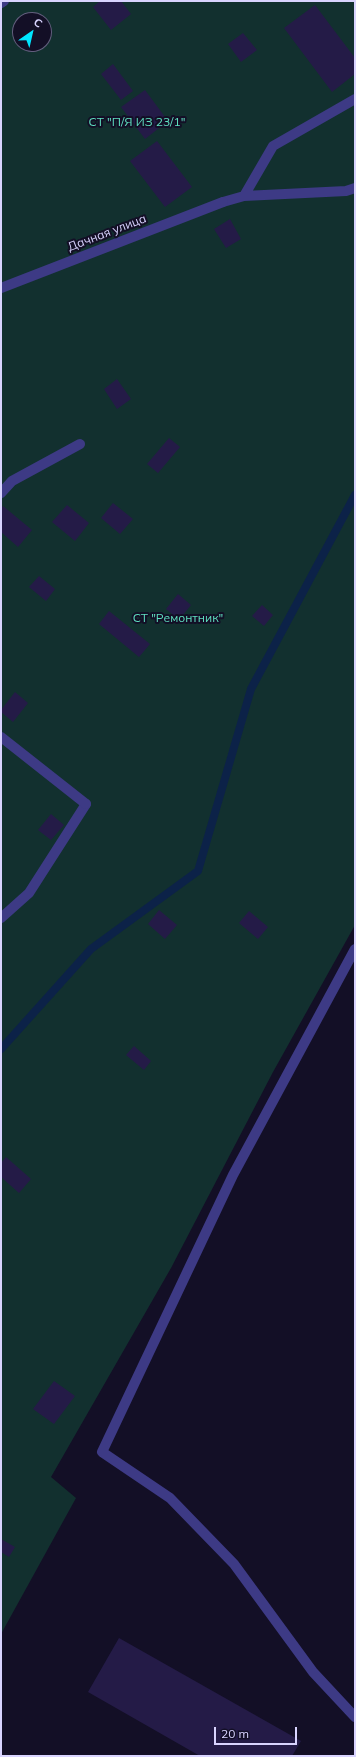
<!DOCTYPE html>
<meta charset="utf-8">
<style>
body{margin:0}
#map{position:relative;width:356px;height:1757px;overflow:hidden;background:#130f26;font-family:Mulish,sans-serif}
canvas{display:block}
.frame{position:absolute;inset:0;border:2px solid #d9d4ff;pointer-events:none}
.north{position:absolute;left:12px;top:12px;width:40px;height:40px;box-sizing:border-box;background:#130f26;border:1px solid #625e7d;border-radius:50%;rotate:34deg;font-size:11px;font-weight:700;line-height:16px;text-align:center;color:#d9d4ff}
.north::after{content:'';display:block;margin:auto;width:14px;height:18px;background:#00e5ff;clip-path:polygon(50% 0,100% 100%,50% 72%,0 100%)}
.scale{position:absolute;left:214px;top:1727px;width:83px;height:18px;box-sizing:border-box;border:2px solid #d9d4ff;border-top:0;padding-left:5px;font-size:12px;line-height:14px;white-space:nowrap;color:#d9d4ff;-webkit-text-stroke:3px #130f26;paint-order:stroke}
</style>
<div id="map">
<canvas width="356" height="1757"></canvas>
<div class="frame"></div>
<div class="north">С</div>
<div class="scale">20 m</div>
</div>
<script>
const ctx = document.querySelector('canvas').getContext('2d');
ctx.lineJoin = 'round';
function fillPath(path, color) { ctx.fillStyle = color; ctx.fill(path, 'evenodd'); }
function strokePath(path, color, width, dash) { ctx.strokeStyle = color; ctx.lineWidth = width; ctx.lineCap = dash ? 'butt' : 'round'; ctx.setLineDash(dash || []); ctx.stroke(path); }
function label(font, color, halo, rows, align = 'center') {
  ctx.font = font + ' Mulish,sans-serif'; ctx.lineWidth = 4; ctx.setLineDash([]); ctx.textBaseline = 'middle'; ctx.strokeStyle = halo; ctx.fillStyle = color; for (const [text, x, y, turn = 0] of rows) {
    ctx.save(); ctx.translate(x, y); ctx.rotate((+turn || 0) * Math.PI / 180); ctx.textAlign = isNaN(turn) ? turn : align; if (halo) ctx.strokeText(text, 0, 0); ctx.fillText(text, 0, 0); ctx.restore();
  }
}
fillPath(new Path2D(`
 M1 1H355V925L273 1072 171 1268 51 1477 76 1498 1 1634ZM20 20H44V44H20Z`), '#12302f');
strokePath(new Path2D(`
 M1 1049 91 949 198 871 251 689 355 495`), '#0c2248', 8);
fillPath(new Path2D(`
 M100 1H121L131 14 111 30 93 7Z
 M315 5 355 58V74L332 92 284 28Z
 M243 33 257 50 241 62 228 44Z
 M113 64 133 91 121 100 101 74Z
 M145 90 168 121 145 139 121 107Z
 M157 141 192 187 165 207 130 161Z
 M230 219 241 239 226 248 214 229Z
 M117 379 131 399 117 409 104 389Z
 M169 438 180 447 158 473 147 464Z
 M113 503 133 519 120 534 101 518Z
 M67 505 89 523 75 541 52 522Z
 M3 506 32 530 18 547 1 532V509Z
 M39 576 55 589 46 601 29 587Z
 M178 594 191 605 179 620 166 609Z
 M262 605 273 615 264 626 252 616Z
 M109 611 150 644 139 657 99 624Z
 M15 692 28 703 13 722 1 712V710Z
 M51 814 64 825 51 840 38 830Z
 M159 910 177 925 165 939 148 924Z
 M249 911 268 927 258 939 239 923Z
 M134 1046 151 1061 144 1070 126 1055Z
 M6 1157 31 1179 19 1193 1 1177V1163Z
 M54 1381 75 1396 54 1424 33 1409Z
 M1 1539 15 1547 9 1557 1 1552Z
 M119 1638 301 1741 292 1756H200L88 1692Z`), '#241b47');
strokePath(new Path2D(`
 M244 196 346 191 355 188
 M223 202 244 196 273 146 355 99
 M1 918 29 893 86 804`), '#3d3a85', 10);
strokePath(new Path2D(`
 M1 3 4 1
 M1 288 223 202
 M1 493 12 481 80 444
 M1 737 86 804
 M355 949 233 1175 102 1452 170 1498 234 1564 313 1672 355 1717`), '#3d3a85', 10);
label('12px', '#5fe0c0', '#130f26', [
 ["СТ \"П/Я ИЗ 23/1\"",137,122],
 ["СТ \"Ремонтник\"",178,618]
]);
label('12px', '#d9d4ff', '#130f26', [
 ["Дачная улица",107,233,-21]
]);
</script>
